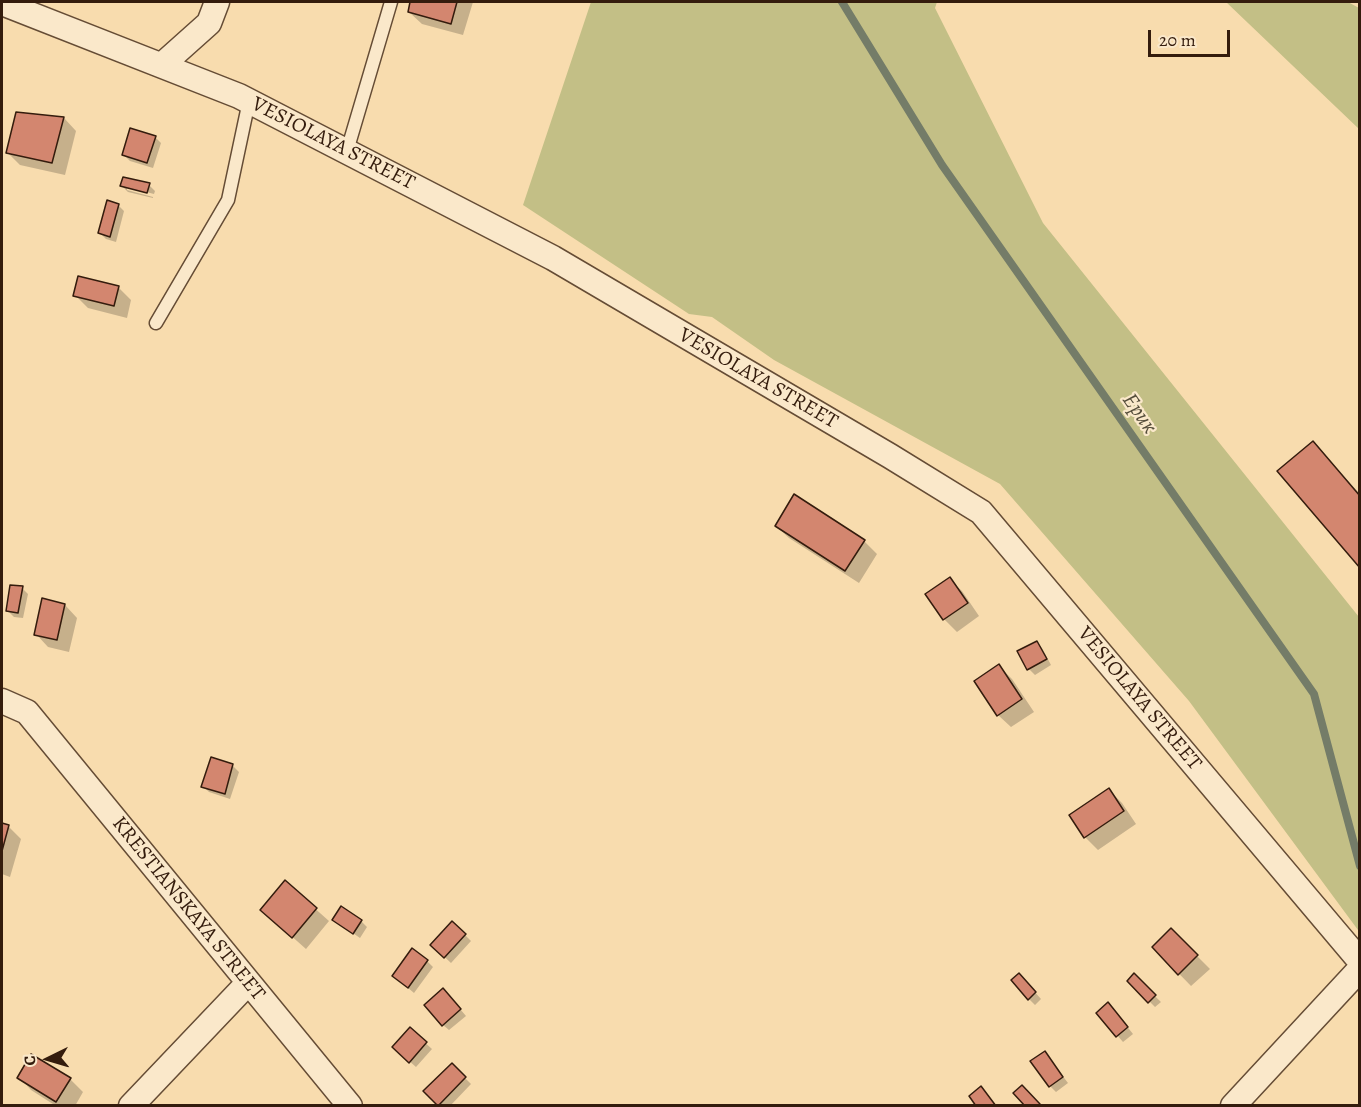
<!DOCTYPE html>
<meta charset="utf-8">
<style>
body{margin:0}
#map{position:relative;width:1361px;height:1107px;overflow:hidden;background:#f8dcae;font-family:Alegreya,serif}
canvas{display:block}
.frame{position:absolute;inset:0;border:3px solid #341c0d;pointer-events:none}
.north{position:absolute;left:18px;top:1029px;width:60px;height:60px;-webkit-text-stroke:4px #fae8ca;paint-order:stroke;rotate:265deg;font-size:16px;font-weight:700;line-height:24px;text-align:center;color:#341c0d}
.north::after{content:'';display:block;margin:auto;width:21px;height:27px;background:#341c0d;clip-path:polygon(50% 0,100% 100%,50% 72%,0 100%)}
.scale{position:absolute;left:1148px;top:30px;width:82px;height:27px;box-sizing:border-box;border:3px solid #341c0d;border-top:0;padding-left:8px;font-size:18px;line-height:21px;white-space:nowrap;color:#341c0d;-webkit-text-stroke:4px #fae8ca;paint-order:stroke}
</style>
<div id="map">
<canvas width="1361" height="1107"></canvas>
<div class="frame"></div>
<div class="north">С</div>
<div class="scale">20 m</div>
</div>
<script>
const ctx = document.querySelector('canvas').getContext('2d');
ctx.lineJoin = 'round';
function fillPath(path, color) { ctx.fillStyle = color; ctx.fill(path, 'evenodd'); }
function strokePath(path, color, width, dash) { ctx.strokeStyle = color; ctx.lineWidth = width; ctx.lineCap = dash ? 'butt' : 'round'; ctx.setLineDash(dash || []); ctx.stroke(path); }
function label(font, color, halo, rows, align = 'center') {
  ctx.font = font + ' Alegreya,serif'; ctx.lineWidth = 4.5; ctx.setLineDash([]); ctx.textBaseline = 'middle'; ctx.strokeStyle = halo; ctx.fillStyle = color; for (const [text, x, y, turn = 0] of rows) {
    ctx.save(); ctx.translate(x, y); ctx.rotate((+turn || 0) * Math.PI / 180); ctx.textAlign = isNaN(turn) ? turn : align; if (halo) ctx.strokeText(text, 0, 0); ctx.fillText(text, 0, 0); ctx.restore();
  }
}
fillPath(new Path2D(`
 M591 2H937L935 8 1043 223 1359 617V929L1358 930 1189 701 1000 484 774 360 712 317 689 314 523 205Z
 M1226 2H1348L1359 8V129Z`), '#c3bf86');
fillPath(new Path2D(`
 M412 2H473L463 35 422 24 409 12Z
 M17 113 64 118 76 131 65 175 20 165 7 152Z
 M155 137 161 143 153 168 130 161 124 155Z
 M149 185 155 191 154 194 127 187V190L153 197V198L128 192 122 186Z
 M118 205 124 211 116 242 106 239 100 233Z
 M118 287 131 300 127 318 88 308 75 295Z
 M1313 443 1360 494V566Z
 M776 526 864 541 877 554 859 583 789 538Z
 M949 579 962 591 979 616 957 632 944 619 927 595Z
 M22 588 28 594 23 618 14 617 8 611Z
 M65 605 77 618 69 652 48 647 36 634Z
 M1036 642 1042 648 1051 665 1035 675 1029 669Z
 M999 666 1012 679 1034 712 1011 727 998 715Z
 M212 759 233 766 239 772 230 799 209 792 203 786Z
 M1109 790 1122 803 1136 824 1098 850 1085 837Z
 M2 824 8 826 21 839 10 877 2 874Z
 M285 882 329 921 306 949 262 910Z
 M334 920 361 921 367 927 360 938Z
 M453 923 471 941 451 963 432 945Z
 M1171 930 1210 969 1191 986 1154 948Z
 M427 961 433 967 414 993 394 976Z
 M1134 976 1161 1002 1155 1007 1129 981Z
 M1025 981 1041 999 1035 1005 1029 999Z
 M449 996 466 1016 449 1030 443 1025Z
 M1114 1010 1133 1034 1123 1042 1098 1013Z
 M410 1029 432 1049 416 1067 400 1053Z
 M1045 1053 1068 1083 1056 1092 1050 1086Z
 M32 1056 70 1079 83 1092 75 1106H56L31 1090 19 1077Z
 M452 1065 471 1084 450 1106H440L425 1091Z`), '#0003');
strokePath(new Path2D(`
 M842 2 942 165 1314 694 1360 866`), '#747c68', 8);
const building = new Path2D(`
 M410 2H457L451 24 408 12Z
 M16 112 64 117 52 163 6 153Z
 M130 128 156 136 147 163 122 155Z
 M123 177 150 183 147 193 120 186Z
 M107 200 119 204 110 237 98 233Z
 M78 276 119 286 114 306 73 296Z
 M1313 441 1360 496V568L1277 471Z
 M794 494 865 540 845 571 775 526Z
 M950 577 968 603 943 620 925 594Z
 M10 585 23 586 18 613 6 611Z
 M42 598 65 604 57 640 34 635Z
 M1037 641 1047 659 1027 670 1017 651Z
 M999 664 1022 699 997 716 974 681Z
 M211 757 233 764 225 794 201 787Z
 M1109 788 1124 811 1084 838 1069 815Z
 M2 823 9 825 2 851Z
 M285 880 317 908 292 938 260 910Z
 M341 906 362 920 353 934 332 920Z
 M452 921 466 934 444 958 430 945Z
 M1171 928 1198 955 1178 975 1152 947Z
 M412 948 428 960 408 988 392 976Z
 M1019 973 1036 992 1028 1000 1011 980Z
 M1134 973 1156 995 1148 1003 1127 981Z
 M443 988 461 1009 442 1026 424 1005Z
 M1108 1002 1128 1027 1116 1037 1096 1013Z
 M410 1027 427 1042 409 1063 392 1047Z
 M1045 1051 1063 1077 1049 1087 1030 1061Z
 M31 1054 71 1078 56 1102 17 1078Z
 M452 1063 466 1077 438 1106 423 1091Z
 M1022 1085 1040 1104 1038 1106H1025L1013 1093Z
 M981 1086 996 1106H976L969 1096Z`);
fillPath(building, '#d3866f');
strokePath(building, '#341c0d', 1.5);
const service = new Path2D(`
 M347 151 391 2
 M156 323 228 200 249 101`);
const minor = new Path2D(`
 M2 3 239 96 553 258 890 456 981 512 1360 961
 M162 65 209 23 217 2
 M2 701 27 712 350 1106
 M131 1106 248 983
 M1233 1106 1360 969`);
strokePath(service, '#654c35', 15);
strokePath(minor, '#654c35', 27);
strokePath(service, '#fae8ca', 12);
strokePath(minor, '#fae8ca', 24);
label('21px', '#341c0d', '#fae8ca', [
 ["VESIOLAYA STREET",333,144,27],
 ["VESIOLAYA STREET",758,379,30],
 ["VESIOLAYA STREET",1139,699,50],
 ["KRESTIANSKAYA STREET",188,909,51]
]);
label('italic 22px', '#544c3a', '#fae8ca', [
 ["Ерик",1139,414,55]
]);
</script>
